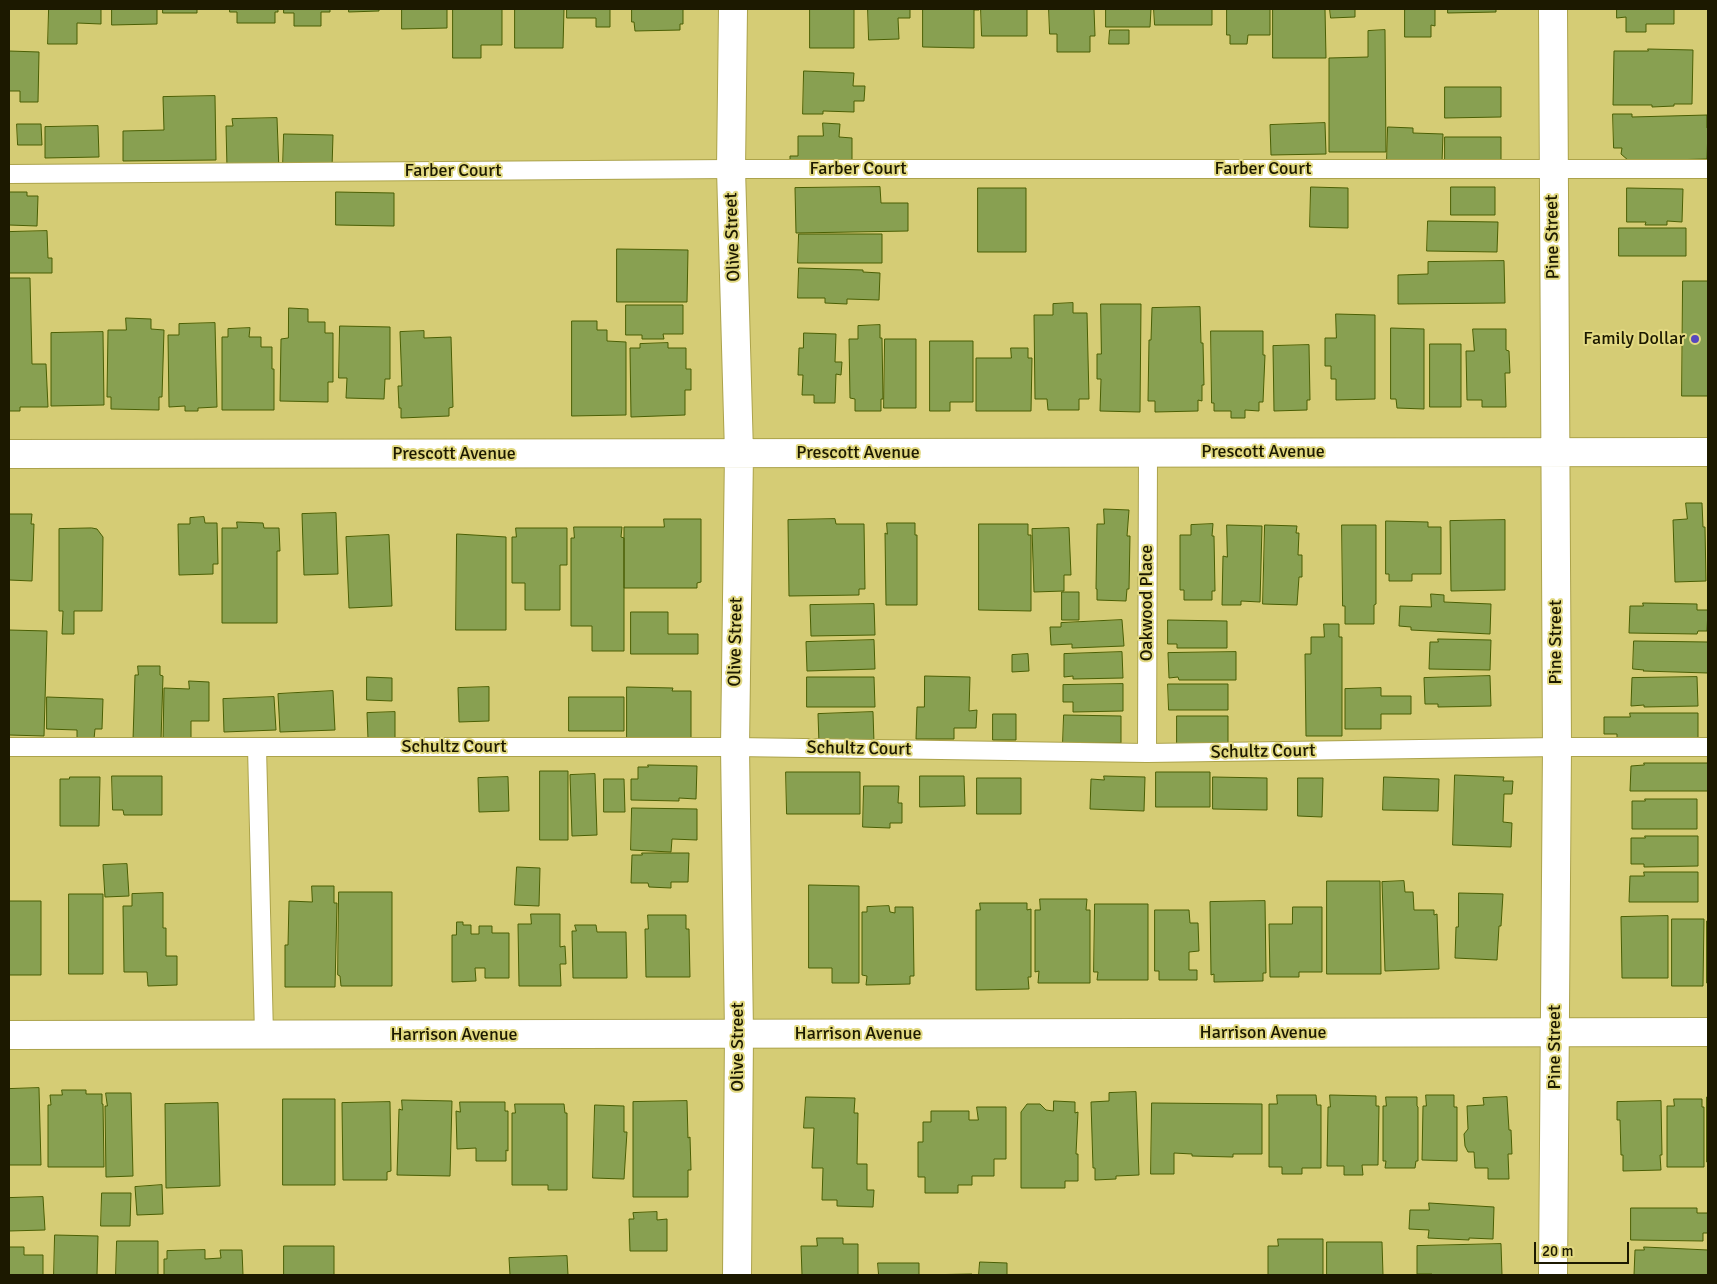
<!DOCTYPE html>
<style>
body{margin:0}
#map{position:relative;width:1717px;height:1284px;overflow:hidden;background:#d5cc75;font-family:Signika,sans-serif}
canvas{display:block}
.frame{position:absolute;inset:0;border:10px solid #1c1900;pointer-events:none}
.scale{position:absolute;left:1534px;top:1242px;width:95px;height:22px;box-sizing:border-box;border:2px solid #1c1900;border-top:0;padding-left:6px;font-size:15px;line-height:18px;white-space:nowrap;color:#1c1900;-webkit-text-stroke:4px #e2d982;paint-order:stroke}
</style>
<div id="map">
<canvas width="1717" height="1284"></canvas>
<div class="frame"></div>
<div class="scale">20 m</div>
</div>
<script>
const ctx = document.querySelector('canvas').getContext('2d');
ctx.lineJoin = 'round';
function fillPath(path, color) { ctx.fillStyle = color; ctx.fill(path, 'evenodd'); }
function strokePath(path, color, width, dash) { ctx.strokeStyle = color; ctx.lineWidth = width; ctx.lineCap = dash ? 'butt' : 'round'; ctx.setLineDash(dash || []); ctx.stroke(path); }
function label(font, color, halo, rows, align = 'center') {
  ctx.font = font + ' Signika,sans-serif'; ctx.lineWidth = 4; ctx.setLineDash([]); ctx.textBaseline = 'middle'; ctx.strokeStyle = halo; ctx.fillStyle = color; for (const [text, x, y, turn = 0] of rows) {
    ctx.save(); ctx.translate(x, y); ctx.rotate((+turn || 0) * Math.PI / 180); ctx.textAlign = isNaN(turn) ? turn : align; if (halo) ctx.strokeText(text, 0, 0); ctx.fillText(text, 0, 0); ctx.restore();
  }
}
const building = new Path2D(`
 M49 9H101V24L77 23V44H48Z
 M112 9H157V24L112 25Z
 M163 9H197V13H163Z
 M230 9H278V12H275V23H237V12H230Z
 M284 9H330V12H321V26H294V13H284Z
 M349 9H379V11L349 12Z
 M402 9H447V28L402 29Z
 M453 9H502V45H481V58H453Z
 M515 9H564L563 48H515Z
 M567 9H610V27H596V18H567Z
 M632 9H683V24H680V30L635 31 634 22H632Z
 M810 9H854V48H810Z
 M868 9H910V18H898L899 39 869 40Z
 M923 9H979V10H974V48L923 47Z
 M981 9H1027V36H982Z
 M1049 9H1094L1095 36H1090V52H1057V34H1050Z
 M1106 9H1151L1150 27H1106Z
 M1154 9H1212V25H1155Z
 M1227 9H1270V35H1248L1247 44H1230V35H1227Z
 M1273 9H1325L1326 58H1273Z
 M1330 9H1355V17L1331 18Z
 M1405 9H1435V26L1431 25V37H1405Z
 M1448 9H1496V12L1448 13Z
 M1617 9H1674V24H1646V32H1626V17L1617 18Z
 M1110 30H1129V44H1109Z
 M1385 30 1386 152H1329V58L1368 57V31Z
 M1648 49 1693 50 1692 104H1674V106L1652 107V105H1613L1614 51H1648Z
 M9 51 39 52 38 102H20V91H9Z
 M804 71 854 73 853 86H865L864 101H854V112L823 111V114H803Z
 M1445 87H1501V117L1445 118Z
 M215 96 216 160 123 161V131L164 130 163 97Z
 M1613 114H1632V117L1707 115V128H1708L1707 159 1629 161 1621 154 1622 148H1614Z
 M277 118 279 171 227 168 226 126H233L232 119Z
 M823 123 840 124 839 137 852 138V165H790V156H798V136H823Z
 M1325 123 1326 154 1271 155 1270 125Z
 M17 124H41L42 145H18Z
 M98 126 99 157 45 158V127Z
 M1388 127 1413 128V133L1443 134 1442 163 1387 161Z
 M284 134 333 135 332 168 283 167Z
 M1445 137H1501V167L1445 166Z
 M880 187 881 203H908V231L796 233 795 188Z
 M1311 187 1348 188V228L1310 227Z
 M1451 187H1495V215H1451Z
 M978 188H1026V252H978Z
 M1627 188 1683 189 1682 222 1667 221V225H1645L1646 222H1627Z
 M9 192H27V196H38L37 226 9 225Z
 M336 192 394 193V226L336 225Z
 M1428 221 1498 222 1497 252 1427 251Z
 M1619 228H1686V256H1619Z
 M47 231 48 258H52V273H9V232Z
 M799 234H882V263H798Z
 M617 249 688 250 687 302H617Z
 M1504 261 1505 303 1398 304V275L1428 274V262Z
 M799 268 863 270V272L880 273 879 300 847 299V304L825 303V298H798Z
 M9 278H30L32 364H46L48 407H20V411H9Z
 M1683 281H1708V396H1682Z
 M1073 303V313H1087L1089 399H1079V410H1048L1047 399H1035L1034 315H1053V304Z
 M1101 304H1141L1140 412 1100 411 1101 379H1097V354H1101Z
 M626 305H683V334H663L664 339H642V335H626Z
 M1200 307 1201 343H1203L1204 385H1202V401L1198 400V411L1155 412V401H1148L1149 340H1151L1152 308Z
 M289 308 308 309V322H325V333H333V382H328V402L280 401 281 339 288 338Z
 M1336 314 1375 315V399L1336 400V379H1331V366H1325V338H1336Z
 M126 318 151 319V329L164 330 162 397H159V410L111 409V397H107L108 330H126Z
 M572 321H597V330H607V341L626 342V415L572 416Z
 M215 323 217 407 198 408V411H185V406L169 407 168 335H179V324Z
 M880 325V338H882L883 399H881V411H855V399L850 398 849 339H858V326Z
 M340 326 390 327V379H385L384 399 346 398 347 378H339Z
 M250 328 249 337H261V347H272V369H274V410H222V337H228V329Z
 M1391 328 1424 329V409L1397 408 1396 399H1391Z
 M1473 329H1506V350L1509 351 1510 373H1505L1506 407H1482V400H1467L1466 351H1474Z
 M424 331V338L451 337 453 407 449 408V416L401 418V408H399L398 386H402L400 332Z
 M1211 331H1263V355H1265L1263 402H1259V411L1245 410V418H1231V411H1214V403H1212Z
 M103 332 104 405 51 406V333Z
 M804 333 836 334 835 362H842L841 375 836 374 835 403H814V395H802L803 375H798L799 348H803Z
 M885 339H916V408H884Z
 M930 341H973V402H950V411H930Z
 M668 343V348H686V369H691V390H685V415L631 417 630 348H640V344Z
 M1430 344H1461V407H1430Z
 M1309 345 1310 400H1307V410L1274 411 1273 346Z
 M1011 348H1028V358H1032L1031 411H976V358H1011Z
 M1686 503H1702L1703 527H1705L1706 581 1675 582 1673 520 1687 519Z
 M1104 509 1129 510 1127 536H1130L1129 589H1127L1126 601 1097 600V589H1096L1097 524H1104Z
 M336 513 338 574 304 575 302 514Z
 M9 514H32L31 524H34L32 581 9 580Z
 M204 517 205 523H217L218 564H213V574L179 575 178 524H190V518Z
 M664 519H701V582L697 583V588H624V527H664Z
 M835 519 836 524H864L865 589H859V595L789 596 788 520Z
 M1505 520V590L1451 591 1450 521Z
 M1386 521 1428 522V527H1441V574H1412V581H1389V574H1386Z
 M237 522 263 523 264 528H279L280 551H277V623H222V528H237Z
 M887 523H915V535H917V605H886L885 533 887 534Z
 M979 524H1028V535H1031V611L979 610Z
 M1213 524 1212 536H1214L1215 591H1212V600H1184V590H1180V535H1191V525Z
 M1227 525 1262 526 1260 602 1241 601V605H1222L1223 556 1227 557Z
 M1265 525 1297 526 1296 533H1299L1298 555H1302V577H1299L1297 605 1263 604Z
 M1342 525H1376V604L1374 605V624H1345V606H1343Z
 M574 527H622L621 537 624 538V651H592V626H571V538H574Z
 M92 528 97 529 103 537 102 611H74V634H62L63 611H59V529Z
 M516 528H567V565H560V610H525V583H512V537H516Z
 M1069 528 1071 575H1064V591L1034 592 1032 529Z
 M457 534 506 537V630H456Z
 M389 535 392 606 349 608 346 537Z
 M1062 592H1079V620H1062Z
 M1431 594 1444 595V602L1491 604 1490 634 1411 630V627L1399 626 1400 606 1431 607Z
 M1643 603 1697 604V610H1708L1707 631H1698L1697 634 1629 633 1630 606H1643Z
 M874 604 875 635 811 636 810 605Z
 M631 612H668V634H698V654H631Z
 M1122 620 1124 646 1072 648V644L1051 645 1050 627H1061V623Z
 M1168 620 1227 621V648H1177V644H1168Z
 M1324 624H1339V637H1342V736H1306L1305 654H1311V637H1324Z
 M9 630 47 631 44 736 9 735Z
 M1438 639 1491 640 1490 670 1429 669 1430 642H1438Z
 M874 640 875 669 807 671 806 642Z
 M1634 641 1708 642V673L1643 671 1644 670 1633 669Z
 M1122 652 1123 678 1073 679V676L1064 677V654Z
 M1236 652V680H1179L1178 677 1169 678 1168 653Z
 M1028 654 1029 671 1012 672V655Z
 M138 666H160V675L163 676 161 740H133L135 675H138Z
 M925 676 970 677 969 711 977 710 976 728H954V739H916L917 707H924Z
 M1490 676 1491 706 1438 707V704H1425L1424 678Z
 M367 677 392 678V701L367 700Z
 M807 677H874L875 707H807Z
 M1697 677 1698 706 1644 707V705L1631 706 1632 678Z
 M189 681 209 682V721H191V743L163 742 164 688 189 689Z
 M1123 684V711L1073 712V702H1063V685Z
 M1168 684H1228V710H1169Z
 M489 687V721L459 722 458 688Z
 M627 687 673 688 672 691H691V743H627Z
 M1381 688V696H1411V714H1381V729H1345V689Z
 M333 691 335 730 280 732 278 694Z
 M47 697 103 699 102 729H95L94 739 77 738V730L47 729Z
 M274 697 276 730 224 732 223 699Z
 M569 697H624V731H569Z
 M395 712V738L368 739 367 713Z
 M873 712 874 743 819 744 818 714Z
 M1630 713H1698V743L1617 740V734H1604V717H1630Z
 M993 714H1016V740H993Z
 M1064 715 1121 716V743H1063Z
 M1177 716H1228V744H1177Z
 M1644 763H1708V791H1630L1631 766 1644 765Z
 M648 765 697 766 696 799 679 798V801L631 800V779H638V767H648Z
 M540 771H568V840H540Z
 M786 772H860V814H787Z
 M1156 772H1210V807H1156Z
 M595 774 597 835 572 836 570 775Z
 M1455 775 1504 777 1503 781H1513L1512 794H1504L1503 822 1512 823 1511 847 1453 845Z
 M112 776H162V815H124L123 810H113Z
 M920 776H964L965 806 920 807Z
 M1104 776 1145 777 1144 811 1090 809 1091 779 1104 780Z
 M70 777H100L99 826H60V779H69Z
 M508 777 509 811 479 812 478 778Z
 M1213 777 1267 778V810L1213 809Z
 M1384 777 1439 779 1438 811 1383 810Z
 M977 778H1021V814H977Z
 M1298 778H1323L1322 817 1298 816Z
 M604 779H624L625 812H604Z
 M864 786H899L898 803H902V823H890V828L863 827Z
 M1645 799H1697V829H1632V801H1645Z
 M632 808 697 809V840L672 839 671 852 631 850Z
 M1645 836H1698V866L1644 867V864H1631V838H1645Z
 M642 853H689L688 882H671V888L649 887 648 883H631L632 855H642Z
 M127 864 129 896 105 897 103 865Z
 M517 867 540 868 539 906 515 905Z
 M1644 872H1698V902H1629L1630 876H1644Z
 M1327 881H1380L1381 974H1327Z
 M1404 881 1405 892H1413L1414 910H1434V915L1437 914 1439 969 1385 971 1382 882Z
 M809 885 859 886V983H832V968H809Z
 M312 886H334V903H337L335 987H285V945H288L289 901 312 902Z
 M339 892H392V986H341L340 976 338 975Z
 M163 893V928H166V956H177V985L148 986 147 972H124L123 906H132V894Z
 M1459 893 1503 894 1501 926H1499L1497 960 1455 958 1456 927H1458Z
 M69 894H103V974H69Z
 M1040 899H1087L1086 910H1090V983H1038L1039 971 1035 972V910H1040Z
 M9 901H41V975H9Z
 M1265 901 1266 973H1263V981L1214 982V974L1211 975 1210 902Z
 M980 903H1027V910L1031 909V977H1028L1029 989 976 990V910H980Z
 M1095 904H1148V980H1097L1098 972H1094Z
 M889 906 890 912 895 913V907H913L914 976H910V984L866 985 867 976 862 975V912H867V907Z
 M1293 907H1322V972H1299V977H1270L1269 924H1292Z
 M1155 910H1189L1190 923H1198L1199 951 1189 952V970H1197V980H1159V971H1155Z
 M531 914H560V947L565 946 566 964H560L561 986H519L518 924H531Z
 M648 915H686V929H689L690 977H646L645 929H648Z
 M1668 916V978H1622L1621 917Z
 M1672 919H1704L1703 986H1672Z
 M1707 921H1708V983H1707Z
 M457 922H463V925H471V934H479V926H492V933H509V978H485V968H475L476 981 452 982V935H456Z
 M575 925H596L597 932H626L627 978H573L572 931H576Z
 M39 1088 41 1165H9V1089Z
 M62 1090H86V1094H102V1104H103L104 1167H48V1105H51L50 1095H62Z
 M1136 1092 1139 1175 1116 1176V1179L1095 1180V1168H1093L1091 1102 1109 1101V1093Z
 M106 1093H131L133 1176 106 1177 105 1106H107Z
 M1277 1095H1316L1317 1105H1321V1168H1302V1174H1282V1167H1269V1104H1277Z
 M1330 1095 1376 1096V1106H1379L1378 1165H1362L1363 1175H1344V1166H1327L1328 1107H1330Z
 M1426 1095H1454V1107H1457V1161L1422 1160 1423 1106H1426Z
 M806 1097 855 1098 854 1113H858L857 1164H867V1190H874L873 1207 837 1206V1200H822L823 1168H812L814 1128H804Z
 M1386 1097H1417V1106L1418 1107V1161H1416L1415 1168H1385L1386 1161H1383V1106H1386Z
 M1507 1097 1509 1130H1511L1512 1154H1508L1509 1179H1488V1168H1475L1474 1152H1468L1465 1146 1464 1134 1468 1129 1467 1106 1484 1105 1483 1098Z
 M1707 1097H1708V1162H1707Z
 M283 1099H335V1185H283Z
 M1674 1099H1702V1107H1704V1167H1667V1106H1674Z
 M402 1100 452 1101 450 1176 397 1175 399 1109 402 1110Z
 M687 1101 688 1138 690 1137 691 1170H688V1197H633V1102Z
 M1054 1101 1075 1102V1113L1078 1112 1076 1154H1078V1181H1065V1188H1021V1112L1027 1104H1040L1046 1110 1053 1111Z
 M1661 1101 1662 1155H1660L1661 1170 1623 1171V1155H1621L1620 1120H1617V1102Z
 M390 1102 391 1171 387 1172V1180H343L342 1103Z
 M460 1102H505V1111H508V1151L506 1150V1161H476V1148L457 1149 456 1111 460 1112Z
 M218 1103 220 1186 166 1188 165 1104Z
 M1152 1103 1262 1104V1154H1233V1157L1192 1156V1154L1174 1153V1174H1151Z
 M515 1104H564L565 1113H567V1190H548V1185H512V1113H515Z
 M595 1105 624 1106V1132H627L624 1179 593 1178Z
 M977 1107H1006V1159H994V1176H972V1185H958V1193H925V1177H918V1142H923V1122H931V1111H969V1120H978Z
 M162 1185 163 1214 137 1215 135 1187Z
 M102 1193H131L130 1226H101Z
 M43 1197 45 1230 9 1231V1198Z
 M1429 1203 1494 1207 1493 1239 1469 1238V1240L1428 1238 1429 1230 1409 1229 1410 1210H1429Z
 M1631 1208H1697V1213H1708V1233H1703V1241L1631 1240Z
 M657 1212V1220L667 1219V1251H630L629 1219H634L633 1213Z
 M55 1235 98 1236 97 1275H54Z
 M817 1238H843V1244H858V1275H802L801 1246H817Z
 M1278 1239H1323V1275H1268V1246H1278Z
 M117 1241H158V1275H116Z
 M1327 1242H1382L1383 1275H1327Z
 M1501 1244 1502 1275H1432V1274H1417V1246Z
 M284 1246H334V1275H284Z
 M9 1247H24V1255H43V1275H9Z
 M1644 1247 1708 1250V1275H1634L1635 1250H1644Z
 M205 1250V1259L221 1258 220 1250H242L243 1275H164V1259H167V1251Z
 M567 1256 568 1275H510L509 1258Z
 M980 1262 1007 1263V1275H979Z
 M878 1263H919V1275L972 1274V1275H879Z`);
fillPath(building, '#88a051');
strokePath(building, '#4a5f04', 1);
const service = new Path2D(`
 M9 174 731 169H1708
 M9 747H735L1147 753 1557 747H1708
 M257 747 264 1035
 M1147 753 1148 453`);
const minor = new Path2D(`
 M733 9 731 169 739 453 735 747 739 1034 737 1275
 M1553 9 1557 747 1553 1275
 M9 454 1708 452`);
const primary = new Path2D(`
 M9 1035 1708 1032`);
strokePath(service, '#aca34b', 20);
strokePath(minor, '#aca34b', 30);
strokePath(primary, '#aca34b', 30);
strokePath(service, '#fff', 18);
strokePath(minor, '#fff', 28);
strokePath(primary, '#fff', 28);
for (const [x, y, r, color] of [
 [1695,339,5,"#5747bf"]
]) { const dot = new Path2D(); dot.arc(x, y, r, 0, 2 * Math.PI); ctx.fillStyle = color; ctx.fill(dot); strokePath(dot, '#e2d982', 2); }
label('18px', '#1c1900', '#e2d982', [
 ["Farber Court",858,169],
 ["Farber Court",1263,169],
 ["Farber Court",453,171],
 ["Olive Street",733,237,-92],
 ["Pine Street",1553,237,-91],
 ["Prescott Avenue",1263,452],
 ["Prescott Avenue",858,453],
 ["Prescott Avenue",454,454],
 ["Oakwood Place",1147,603,-90],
 ["Olive Street",736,642,-89],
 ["Pine Street",1556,642,-90],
 ["Schultz Court",454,747],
 ["Schultz Court",859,749,1],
 ["Schultz Court",1263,752,-1],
 ["Harrison Avenue",1263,1033],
 ["Harrison Avenue",858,1034],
 ["Harrison Avenue",454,1035],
 ["Olive Street",738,1047,-90],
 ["Pine Street",1555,1047,-90]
]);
label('18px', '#1c1900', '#e2d982', [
 ["Family Dollar",1685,339]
], 'right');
</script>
